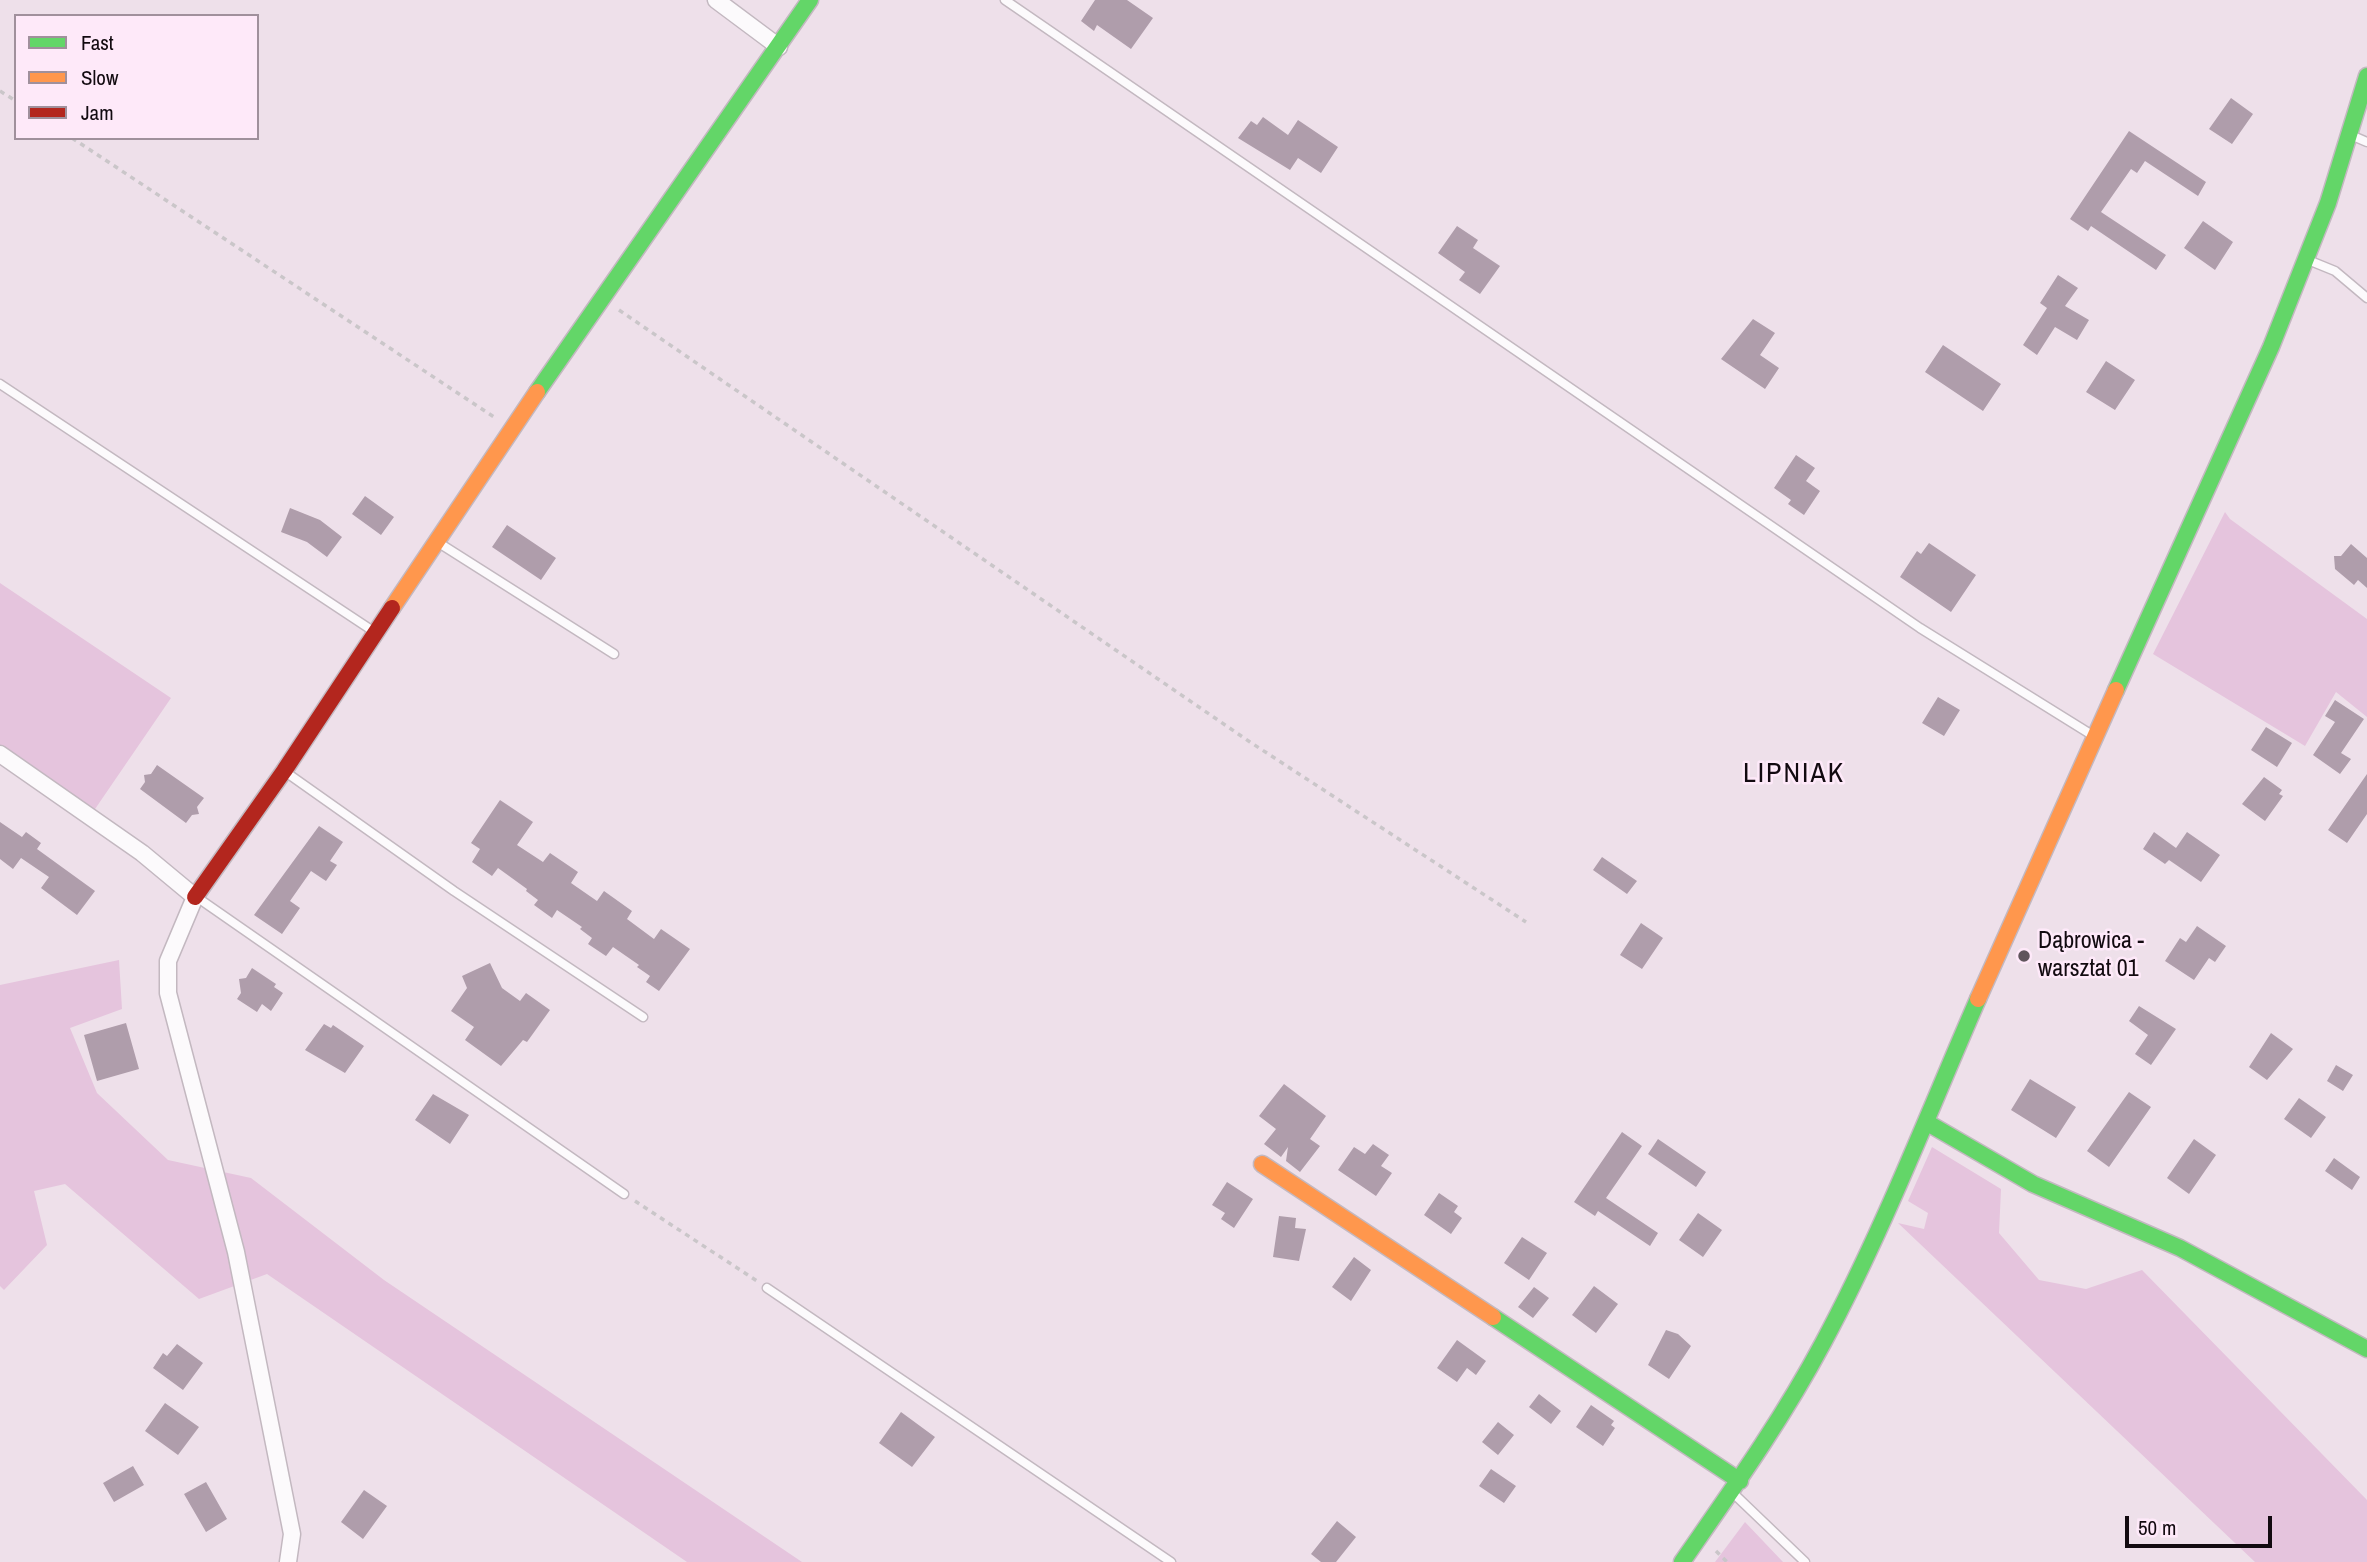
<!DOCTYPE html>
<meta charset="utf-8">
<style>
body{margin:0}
#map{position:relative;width:2367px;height:1562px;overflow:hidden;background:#eee0ea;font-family:"Archivo Narrow",sans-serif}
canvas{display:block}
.legend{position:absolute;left:14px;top:14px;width:245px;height:126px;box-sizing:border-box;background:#fee9f9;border:2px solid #a0909c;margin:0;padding:9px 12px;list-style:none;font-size:21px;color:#120a10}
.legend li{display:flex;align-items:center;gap:14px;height:35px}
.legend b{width:35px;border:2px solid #a0909c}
.scale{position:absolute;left:2125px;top:1516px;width:147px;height:32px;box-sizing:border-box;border:4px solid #120a10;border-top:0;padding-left:9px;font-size:21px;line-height:24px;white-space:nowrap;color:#120a10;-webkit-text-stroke:5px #fee9f9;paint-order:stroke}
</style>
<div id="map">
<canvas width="2367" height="1562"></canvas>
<ul class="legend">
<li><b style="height:9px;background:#63d668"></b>Fast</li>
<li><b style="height:9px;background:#ff974d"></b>Slow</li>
<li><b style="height:9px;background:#b3261e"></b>Jam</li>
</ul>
<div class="scale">50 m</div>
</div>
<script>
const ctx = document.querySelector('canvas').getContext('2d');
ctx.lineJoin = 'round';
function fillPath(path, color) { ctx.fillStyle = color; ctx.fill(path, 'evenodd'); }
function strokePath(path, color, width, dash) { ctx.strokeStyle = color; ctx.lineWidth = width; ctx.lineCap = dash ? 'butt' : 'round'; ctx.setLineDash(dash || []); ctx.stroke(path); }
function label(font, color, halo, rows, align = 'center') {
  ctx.font = font + ' "Archivo Narrow",sans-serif'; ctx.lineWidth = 5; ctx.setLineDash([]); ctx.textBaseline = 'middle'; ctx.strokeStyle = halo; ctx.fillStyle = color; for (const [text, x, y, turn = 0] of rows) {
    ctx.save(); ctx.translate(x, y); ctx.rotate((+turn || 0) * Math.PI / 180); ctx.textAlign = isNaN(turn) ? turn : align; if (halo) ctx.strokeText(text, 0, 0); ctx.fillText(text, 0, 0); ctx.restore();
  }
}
fillPath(new Path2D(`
 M2225 512 2230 519 2367 619V717L2336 692 2305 746 2153 654Z
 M0 583 171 698 93 812 0 749Z
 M119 960 122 1009 70 1028 97 1093 168 1160 251 1178 384 1280 802 1562H687L267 1274 199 1299 65 1184 34 1191 47 1245 4 1290 0 1286V985Z
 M1932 1147 2001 1189 1999 1233 2039 1280 2086 1289 2142 1270 2367 1500V1562H2255L1898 1223 1924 1229 1928 1213 1908 1201Z
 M1745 1522 1783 1562H1715Z`), '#e5c4dd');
fillPath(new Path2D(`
 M1095 0H1127L1153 18 1131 49 1097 25 1094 31 1081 21Z
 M2231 98 2253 114 2232 144 2209 129Z
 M1263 117 1288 135 1298 120 1338 147 1321 173 1298 158 1290 170 1238 138 1251 121 1257 125Z
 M2129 131 2206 182 2198 196 2145 161 2137 173 2131 169 2101 212 2166 255 2156 270 2091 226 2088 231 2070 219Z
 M2203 221 2233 242 2215 270 2184 248Z
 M1457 226 1478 240 1473 248 1500 266 1480 294 1459 280 1465 272 1438 253Z
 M2058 275 2078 288 2065 306 2089 320 2077 340 2055 327 2037 355 2023 345 2047 308 2040 303Z
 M1753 319 1775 333 1760 355 1779 368 1765 389 1721 359Z
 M1943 345 2001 384 1983 411 1925 372Z
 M2106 361 2135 380 2115 410 2086 392Z
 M1796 455 1815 468 1806 481 1820 491 1804 515 1788 504 1791 500 1774 488Z
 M365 496 394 517 381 535 352 514Z
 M290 508 320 520 342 537 327 557 307 542 281 532Z
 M507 525 556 558 541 580 492 547Z
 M1929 543 1976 575 1951 612 1900 577 1917 551 1921 554Z
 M2351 544 2367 558V588L2358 580 2354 585 2335 569 2334 556H2341Z
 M1938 697 1960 710 1944 736 1922 723Z
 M2335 700 2364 719 2341 753 2351 759 2340 774 2313 755 2335 722 2325 716Z
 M2266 727 2292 743 2277 767 2251 750Z
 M157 765 204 798 197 807 199 814 192 815 186 823 140 789 145 782 144 775 151 774Z
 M2367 774V814L2347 843 2328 830Z
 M2264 777 2282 790 2279 794 2283 796 2265 821 2242 804Z
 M500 800 533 822 517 845 543 862 550 853 578 872 571 883 597 901 604 891 632 911 627 919 654 939 661 929 690 949 659 991 646 982 650 976 637 967 639 965 613 947 606 956 588 944 592 938 580 929 582 927 557 910 552 918 534 905 538 900 526 891 527 889 498 868 492 876 472 862 480 849 471 843Z
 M0 822 22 837 26 832 41 843 37 849 95 891 77 915 41 888 49 877 21 858 13 869 0 859Z
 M319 826 343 842 330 861 337 865 326 881 311 871 290 901 300 908 282 934 254 915Z
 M2154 832 2176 848 2187 832 2220 855 2201 882 2169 860 2165 864 2143 849Z
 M1602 857 1637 881 1627 894 1593 870Z
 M1641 923 1663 938 1642 969 1620 955Z
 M2197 926 2226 946 2215 962 2209 958 2194 980 2165 961 2180 938 2186 942Z
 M490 963 502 988 520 1001 526 993 550 1010 527 1042 523 1040 501 1066 465 1040 474 1027 451 1011 467 988 462 976Z
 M252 968 276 984 274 987 283 993 271 1011 262 1004 257 1012 237 999 241 993 239 979 246 978Z
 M2139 1006 2176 1029 2151 1065 2135 1054 2148 1035 2129 1021Z
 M126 1023 139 1069 97 1081 84 1035Z
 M324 1024 331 1028 333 1025 364 1046 345 1073 305 1050Z
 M2271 1033 2293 1049 2267 1080 2249 1067Z
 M2336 1065 2353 1075 2343 1091 2327 1081Z
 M2030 1079 2076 1107 2056 1138 2011 1110Z
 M1284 1084 1326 1116 1310 1139 1320 1146 1300 1172 1286 1161 1288 1147 1281 1157 1264 1144 1276 1129 1259 1116Z
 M2129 1092 2151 1107 2109 1167 2087 1151Z
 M433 1094 469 1115 450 1144 415 1120Z
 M2299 1098 2326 1117 2311 1138 2284 1119Z
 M1622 1132 1642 1146 1606 1198 1658 1233 1650 1246 1598 1211 1595 1216 1574 1202Z
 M1658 1139 1706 1172 1696 1187 1648 1154Z
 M2194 1139 2216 1155 2189 1194 2167 1178Z
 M1373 1144 1389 1155 1381 1166 1392 1173 1376 1196 1338 1170 1354 1147 1365 1154Z
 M2334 1158 2360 1177 2352 1190 2325 1171Z
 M1227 1182 1253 1199 1234 1228 1221 1219 1225 1213 1212 1205Z
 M1439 1193 1458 1206 1454 1212 1462 1218 1451 1234 1424 1215Z
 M1698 1213 1722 1230 1703 1257 1679 1240Z
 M1279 1216 1296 1218 1295 1228 1306 1229 1299 1261 1273 1257Z
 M1522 1237 1547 1253 1529 1280 1504 1263Z
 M1354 1257 1371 1270 1351 1301 1332 1287Z
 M1594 1286 1618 1304 1596 1333 1572 1315Z
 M1534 1287 1549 1298 1533 1318 1518 1307Z
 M1666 1330 1678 1334 1691 1346 1669 1379 1648 1365Z
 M1457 1340 1486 1361 1476 1375 1467 1368 1457 1382 1437 1368Z
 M177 1344 203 1363 183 1390 153 1368 163 1353 167 1356Z
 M1539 1394 1561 1411 1551 1424 1529 1407Z
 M165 1403 199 1427 178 1455 145 1431Z
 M1591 1405 1614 1421 1611 1425 1615 1428 1603 1446 1576 1427Z
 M901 1412 935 1437 912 1467 879 1443Z
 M1498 1422 1514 1435 1498 1455 1482 1442Z
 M133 1466 144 1485 114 1502 103 1483Z
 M1491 1469 1516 1486 1504 1503 1479 1486Z
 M206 1482 227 1519 206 1532 184 1494Z
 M364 1490 387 1506 363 1539 341 1522Z
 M1337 1521 1356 1537 1336 1562H1321L1311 1554Z`), '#af9dab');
const lane = new Path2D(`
 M1005 0 1920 628 2092 735
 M2353 136 2367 142
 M2308 260 2335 271 2367 298
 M0 384 373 631
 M439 543 614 654
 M287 773 454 891 643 1017
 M198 898 624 1194
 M767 1288 1171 1562
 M1733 1493 1805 1562`);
const street = new Path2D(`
 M716 0 779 47
 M0 754 142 853 195 897 168 961V993L236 1252 292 1534 288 1562`);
const fast = new Path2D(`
 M537 392 810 0
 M2116 690 2271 347 2328 203 2367 76
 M1926 1122 2033 1184 2180 1248 2367 1349
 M1493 1317 1740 1481
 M1682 1562C1732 1490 1782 1420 1823 1343 1882 1233 1928 1114 1978 999`);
const slow = new Path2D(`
 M392 608 537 392
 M1978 999 2116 690
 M1262 1164 1493 1317`);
const jam = new Path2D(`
 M195 897 284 771 392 608`);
strokePath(lane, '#c3b8c0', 11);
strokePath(street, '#c3b8c0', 19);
strokePath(fast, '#c3b8c0', 19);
strokePath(slow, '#c3b8c0', 19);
strokePath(jam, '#c3b8c0', 19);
strokePath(new Path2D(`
 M0 91 16 101
 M72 138 494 417
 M619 310 1250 742 1526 922
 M635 1201 757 1281
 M1716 1551 1727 1562`), '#cac6c9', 3.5, [5, 5]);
strokePath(lane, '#fcfafc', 8);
strokePath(street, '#fcfafc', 16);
strokePath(fast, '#63d668', 16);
strokePath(slow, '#ff974d', 16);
strokePath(jam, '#b3261e', 16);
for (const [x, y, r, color] of [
 [2024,956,7,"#5f555c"]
]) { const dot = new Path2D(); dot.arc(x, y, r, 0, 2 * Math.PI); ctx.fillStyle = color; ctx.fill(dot); strokePath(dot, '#fee9f9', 2.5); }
label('24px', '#120a10', '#fee9f9', [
 ["Dąbrowica -",2038,942],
 ["warsztat 01",2038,970]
], 'left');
ctx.letterSpacing = '2px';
label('28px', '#120a10', '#fee9f9', [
 ["LIPNIAK",1794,774]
]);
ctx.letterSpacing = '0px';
</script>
